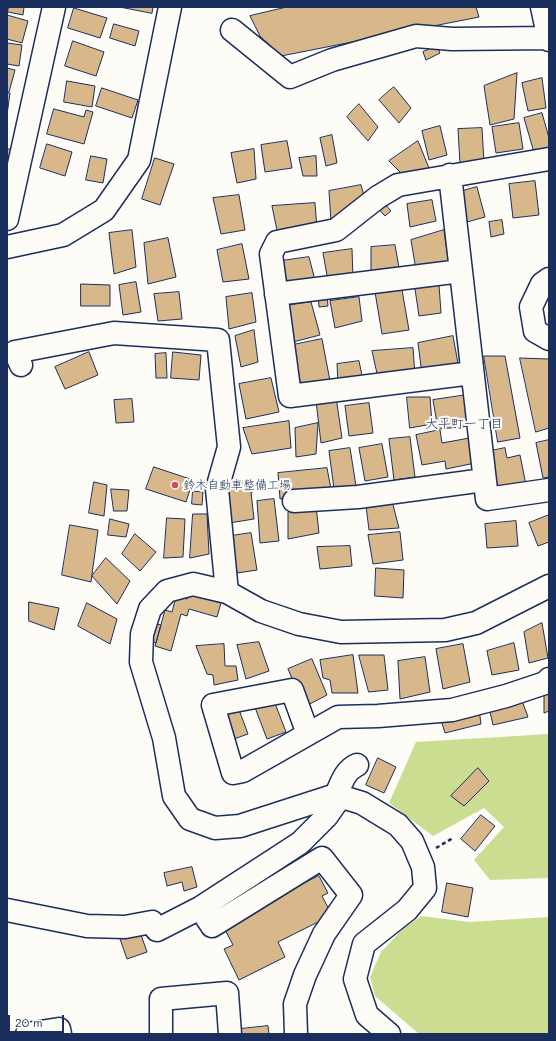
<!DOCTYPE html>
<meta charset="utf-8">
<style>
body{margin:0}
#map{position:relative;width:556px;height:1041px;overflow:hidden;background:#fdfcf7;font-family:Mali,sans-serif}
canvas{display:block}
.frame{position:absolute;inset:0;border:8px solid #1b2f5e;pointer-events:none}
.scale{position:absolute;left:8px;top:1015px;width:56px;height:18px;box-sizing:border-box;border:2px solid #1b2f5e;border-top:0;padding-left:5px;font-size:12px;line-height:14px;white-space:nowrap;color:#1b2f5e;-webkit-text-stroke:3px #fdfcf7;paint-order:stroke}
</style>
<div id="map">
<canvas width="556" height="1041"></canvas>
<div class="frame"></div>
<div class="scale">20 m</div>
</div>
<script>
const ctx = document.querySelector('canvas').getContext('2d');
ctx.lineJoin = 'round';
function fillPath(path, color) { ctx.fillStyle = color; ctx.fill(path, 'evenodd'); }
function strokePath(path, color, width, dash) { ctx.strokeStyle = color; ctx.lineWidth = width; ctx.lineCap = dash ? 'butt' : 'round'; ctx.setLineDash(dash || []); ctx.stroke(path); }
function label(font, color, halo, rows, align = 'center') {
  ctx.font = font + ' Mali,"Klee One",sans-serif'; ctx.lineWidth = 4; ctx.setLineDash([]); ctx.textBaseline = 'middle'; ctx.strokeStyle = halo; ctx.fillStyle = color; for (const [text, x, y, turn = 0] of rows) {
    ctx.save(); ctx.translate(x, y); ctx.rotate((+turn || 0) * Math.PI / 180); ctx.textAlign = isNaN(turn) ? turn : align; if (halo) ctx.strokeText(text, 0, 0); ctx.fillText(text, 0, 0); ctx.restore();
  }
}
fillPath(new Path2D(`
 M549 734V878L490 880 474 860 504 827 484 808 433 836 389 803 416 742Z
 M421 916 469 922 549 917V1034H419L375 996 370 977 381 952 403 929Z`), '#cadd91');
const building = new Path2D(`
 M9 7H24L23 15 8 12Z
 M120 7H153L152 13Z
 M287 7H476L479 17 281 56 260 36 250 16Z
 M74 8 107 18 100 38 68 28Z
 M7 15 28 21 22 43 7 39Z
 M114 24 139 31 135 46 110 38Z
 M73 41 104 52 96 76 65 66Z
 M7 43 22 45 19 66 7 64Z
 M437 46 440 53 426 60 423 52Z
 M7 68 15 70 9 92H7Z
 M517 73 514 119 490 125 484 86Z
 M542 78 546 108 528 111 522 83Z
 M67 81 95 86 92 107 64 102Z
 M394 87 411 108 399 123 379 100Z
 M102 88 138 100 132 118 96 106Z
 M7 93H10L7 115Z
 M359 104 378 127 368 141 347 117Z
 M54 109 84 117 86 110 93 112 84 144 47 134Z
 M542 113 549 138V151L535 156 524 118Z
 M519 123 523 149 496 153 492 127Z
 M440 126 447 155 429 160 422 131Z
 M482 128 484 163 460 164 458 129Z
 M332 135 337 163 326 166 320 138Z
 M287 141 292 168 265 172 261 145Z
 M418 141 431 173 408 180 389 161Z
 M47 144 72 152 65 176 40 168Z
 M7 149H11L7 167Z
 M254 149 256 179 237 183 231 153Z
 M91 156 107 159 103 183 86 180Z
 M316 156 317 176H303L299 158Z
 M155 158 174 164 160 205 142 199Z
 M535 181 539 215 513 218 509 184Z
 M361 185 365 199 331 222 329 191Z
 M477 187 485 217 467 222 459 192Z
 M239 195 245 230 221 234 213 198Z
 M432 200 436 221 410 227 407 204Z
 M382 201 391 211 385 216 376 206Z
 M315 203 317 229 278 235 272 206Z
 M502 220 504 234 491 237 489 222Z
 M132 230 136 267 114 274 109 233Z
 M444 230 449 265 416 270 411 240Z
 M168 238 176 277 148 284 144 243Z
 M242 244 249 279 223 282 217 250Z
 M395 245 400 273 371 276V247Z
 M352 249 353 279 328 281 323 253Z
 M309 257 316 284 285 286 281 261Z
 M136 282 141 312 123 315 119 285Z
 M81 284 110 285V306H81Z
 M439 285 441 313 419 316 415 289Z
 M402 290 409 330 382 334 375 292Z
 M179 292 182 319 158 321 154 294Z
 M252 293 256 322 229 329 226 297Z
 M327 294 328 306 319 307 318 295Z
 M359 297 362 321 335 328 330 301Z
 M311 302 320 335 289 343 285 306Z
 M254 330 258 362 241 367 235 336Z
 M453 336 459 369 422 374 418 343Z
 M322 339 330 381 301 386 293 345Z
 M413 348 415 375 378 378 372 351Z
 M89 352 98 375 65 389 55 367Z
 M173 352 201 355 199 380 171 378Z
 M166 353 167 378H156L155 354Z
 M484 356H505L520 438 498 442Z
 M520 358 549 359V428L536 432Z
 M359 361 363 380 338 384 337 364Z
 M271 378 279 412 246 419 239 384Z
 M467 395 471 426 438 429 433 400Z
 M336 397 342 438 321 443 316 401Z
 M407 397H430L432 424 410 428Z
 M132 399 134 422 116 423 114 400Z
 M369 403 373 433 349 436 345 406Z
 M289 421 291 448 252 454 243 428Z
 M318 423 316 454 296 457 295 428Z
 M440 430 442 443 475 437 480 462 446 469 445 461 422 465 416 435Z
 M410 437 415 477 394 480 389 439Z
 M549 440V477L543 478 536 443Z
 M382 444 388 477 365 481 359 448Z
 M350 448 356 486 334 489 329 451Z
 M505 448 507 458 520 455 526 485 498 490 491 451Z
 M154 467 193 480 186 502 146 489Z
 M327 468 331 489 280 499 278 473Z
 M251 480 253 492H251L254 519 229 523 223 483Z
 M94 482 107 485 104 516 89 513Z
 M111 489 129 490 127 511H114Z
 M193 491 203 492 202 505 192 504Z
 M274 499 279 541 260 543 257 501Z
 M392 501 399 528 369 530 366 506Z
 M316 506 319 533 288 539V512Z
 M193 514H207L209 554 190 558Z
 M549 515V542L538 546 529 523Z
 M167 518 185 519 183 557 164 558Z
 M110 519 129 524 126 537 108 535Z
 M516 521 518 546 487 548 485 524Z
 M70 525 98 530 91 582 62 575Z
 M400 532 403 560 373 564 368 535Z
 M251 533 257 570 237 573 231 536Z
 M135 534 156 552 140 571 122 554Z
 M350 546 352 566 320 569 317 547Z
 M106 558 130 581 117 604 92 576Z
 M376 568 404 570 403 598 375 596Z
 M200 593 211 596V600L221 603 217 617 189 609 187 616 181 614 171 651 155 646 165 610 172 612 176 596 187 599 188 594 199 597Z
 M29 602 59 608 54 630 29 621Z
 M87 603 117 619 110 644 78 626Z
 M542 623 548 658 529 663 524 632Z
 M156 624 161 625 156 643 152 641Z
 M259 642 269 671 246 679 237 645Z
 M514 643 519 670 492 675 487 651Z
 M224 644 225 666H236L238 680 214 685 213 675 207 674 196 646Z
 M463 644 470 682 443 689 436 649Z
 M353 655 358 693H332L330 680 323 678 320 660Z
 M359 655H384L388 690 369 692Z
 M425 657 430 692 400 699 398 661Z
 M312 659 327 695 304 707 288 669Z
 M549 687V711L544 713V690Z
 M273 698 286 732 267 739 254 705Z
 M521 698 528 717 493 725 489 707Z
 M238 707 248 734 231 740 221 714Z
 M479 709 481 724 445 733 440 717Z
 M378 758 396 767 384 793 366 785Z
 M478 768 489 781 464 806 451 796Z
 M481 815 495 826 475 851 461 839Z
 M192 867 197 887 184 891 182 882 167 886 164 873Z
 M319 876 328 893 322 896 332 915 278 942 285 957 239 980 224 949 233 945 222 924Z
 M447 883 473 888 468 917 442 912Z
 M139 929 147 952 127 959 119 936Z
 M268 1026 269 1034H240V1029Z`);
fillPath(building, '#d8b88b');
strokePath(building, '#1b2f5e', 1);
const minor = new Path2D(`
 M542 7 549 40
 M232 30 290 77 332 60 416 36 452 39 548 38
 M450 175 487 499 549 490
 M7 219 54 7
 M7 247 63 235 104 210 139 160 170 7
 M549 279 542 284 531 307 535 331 549 339
 M276 294 461 271
 M21 365 15 352 114 333 218 340 229 447 217 489 227 592
 M472 373 290 396 271 254 277 242 336 230 378 197 398 185 549 159
 M294 501 358 497 484 480
 M308 734 292 690 213 705 233 773 243 771 338 717 378 716 452 710 506 696 545 683 549 679
 M336 795C341 784 345 770 357 765
 M200 908 212 926 322 858 351 895 324 934 305 975 295 1004 296 1034
 M7 910 87 926 125 927 152 922 157 930 200 908 300 843 326 817 341 796
 M27 1034 59 1029 60 1034
 M161 1034V999L227 993 230 1034
 M389 1034 367 1015 355 979 364 944 407 910 425 888 423 867 412 841 398 825 362 803 336 795 240 826 215 828 190 819 174 796 164 738 141 662 142 634 150 609 167 591 193 584 227 592 261 611 299 624 341 632 445 630 476 623 549 586`);
strokePath(minor, '#1b2f5e', 25);
strokePath(new Path2D(`
 M436 848 453 838`), '#1b2f5e', 2.5, [4, 3]);
strokePath(minor, '#fdfcf7', 22);
for (const [x, y, r, color] of [
 [175,485,4,"#d1495b"]
]) { const dot = new Path2D(); dot.arc(x, y, r, 0, 2 * Math.PI); ctx.fillStyle = color; ctx.fill(dot); strokePath(dot, '#fdfcf7', 1.5); }
label('12px', '#1b2f5e', '#fdfcf7', [
 ["鈴木自動車整備工場",183,485]
], 'left');
label('13px', '#1b2f5e', '#fdfcf7', [
 ["大平町一丁目",464,424]
]);
</script>
